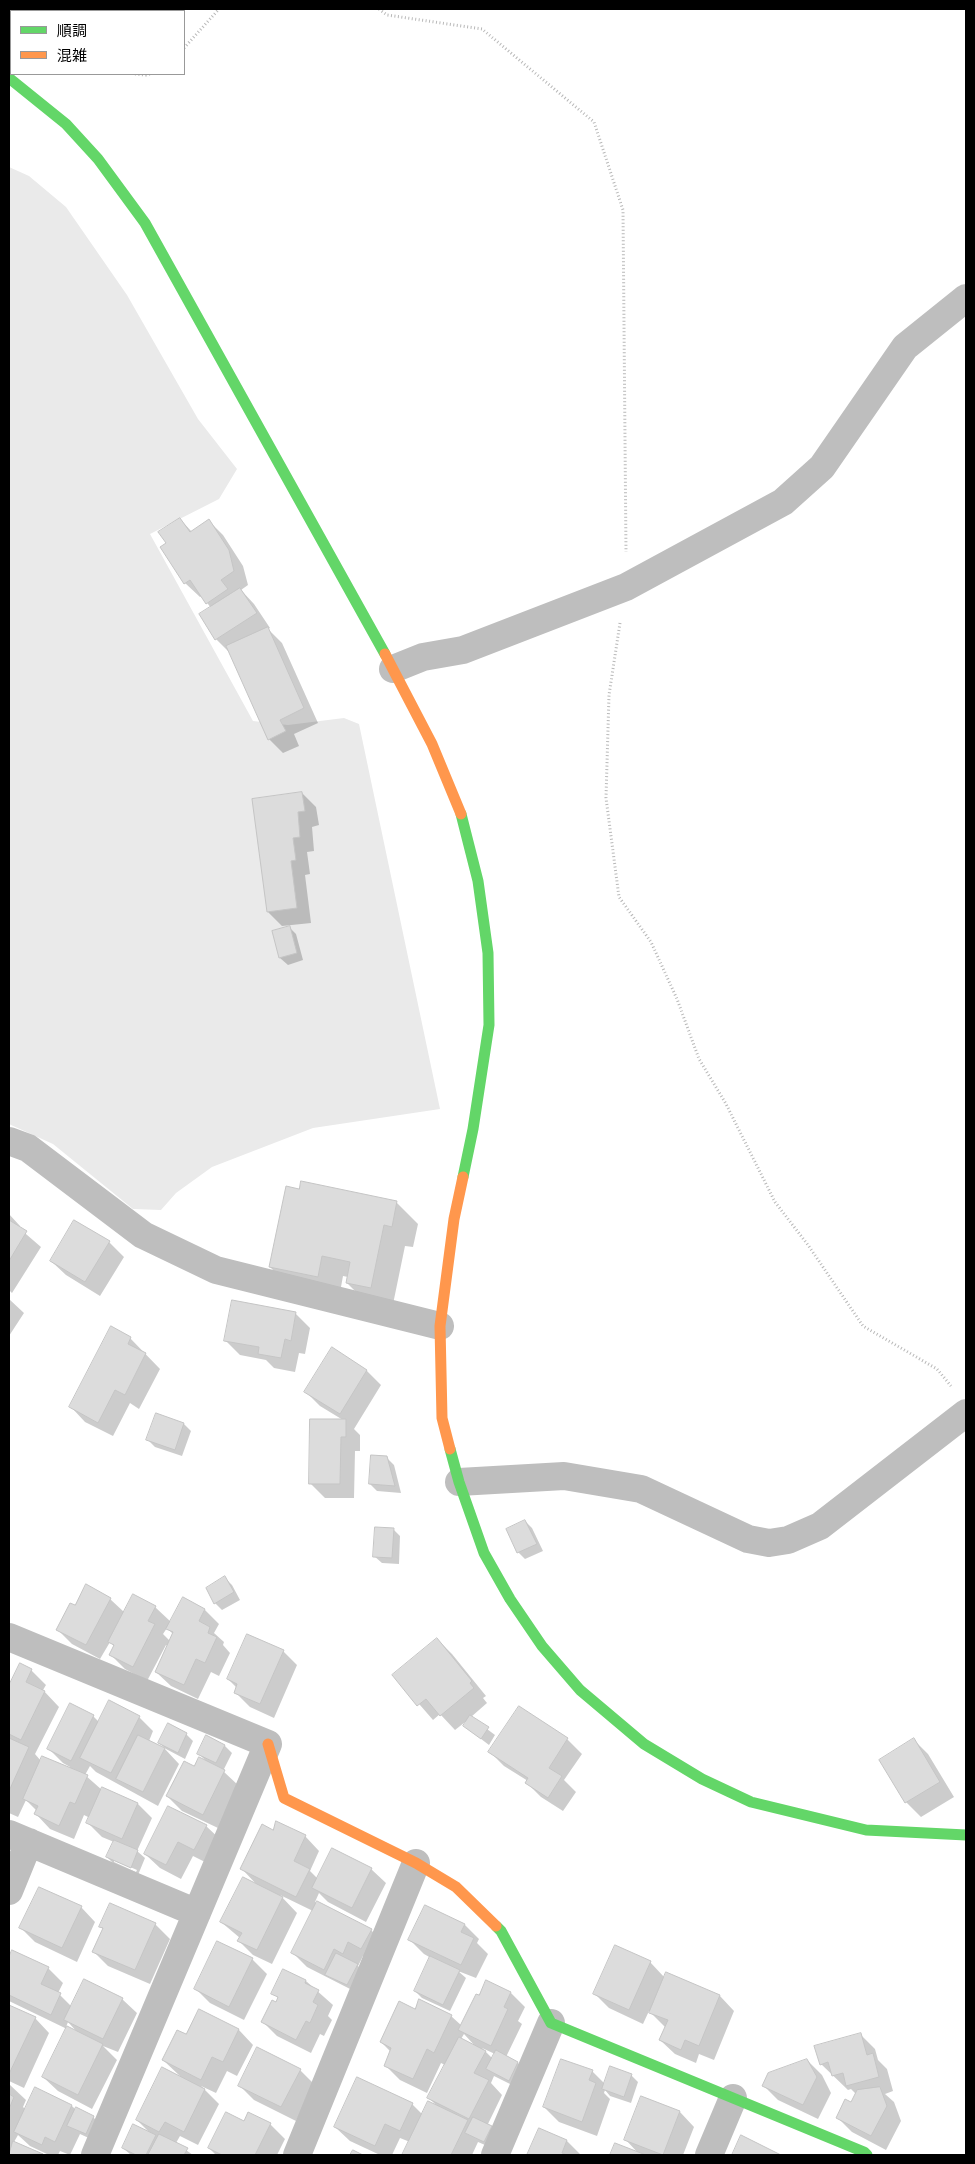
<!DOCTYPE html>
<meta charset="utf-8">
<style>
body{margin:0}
#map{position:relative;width:975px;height:2164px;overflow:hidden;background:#fff;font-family:Montserrat,"Noto Sans JP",sans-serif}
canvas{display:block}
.frame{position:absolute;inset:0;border:10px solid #000;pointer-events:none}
.legend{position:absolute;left:10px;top:10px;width:175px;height:65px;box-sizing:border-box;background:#fff;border:1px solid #999;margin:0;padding:6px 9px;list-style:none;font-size:15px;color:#000}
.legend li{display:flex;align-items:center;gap:10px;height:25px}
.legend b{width:25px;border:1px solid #999}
</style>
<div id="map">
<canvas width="975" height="2164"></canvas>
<div class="frame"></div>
<ul class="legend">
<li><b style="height:6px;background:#63d668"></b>順調</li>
<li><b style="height:6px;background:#ff974d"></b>混雑</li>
</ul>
</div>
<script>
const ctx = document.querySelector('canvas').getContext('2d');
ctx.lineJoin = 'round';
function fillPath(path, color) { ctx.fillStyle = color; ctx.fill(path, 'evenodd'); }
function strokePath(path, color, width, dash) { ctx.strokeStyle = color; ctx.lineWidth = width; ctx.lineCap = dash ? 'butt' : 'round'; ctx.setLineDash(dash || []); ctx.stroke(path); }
fillPath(new Path2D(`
 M9 167 29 176 66 207 127 295 198 419 237 469 219 499 150 534 253 721 288 725 344 718 359 724 440 1109 313 1128 212 1167 176 1193 161 1210 133 1209 53 1144 9 1124Z`), '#eaeaea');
fillPath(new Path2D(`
 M180 519 192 532 209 521 223 535 243 566 248 585 241 590 254 604 270 628 268 629 282 643 318 723 294 734 299 746 283 753 269 739 231 654 216 639 211 608 202 596 200 597 185 583 167 544Z
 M302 793 316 807 319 825 312 827 314 851 307 852 310 874 305 875 311 923 282 926 268 912Z
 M289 927 296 934 303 960 288 965 280 958 273 932Z
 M397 1203 418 1224 413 1247 405 1246 392 1309 368 1304 347 1283 348 1277 343 1276 339 1298 291 1288 270 1267Z
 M9 1214 20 1226 19 1228 41 1247 12 1293 9 1290Z
 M75 1221 109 1242 124 1257 100 1296 66 1275 51 1261Z
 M9 1299 24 1313 9 1336Z
 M295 1313 310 1328 305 1354 299 1353 295 1372 274 1368 266 1360 240 1355 226 1341Z
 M130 1338 160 1369 139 1409 130 1403 113 1436 85 1422 71 1407Z
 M332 1349 367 1371 381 1385 354 1429 360 1435V1451H355L354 1498H325L310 1483 343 1420 320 1406 306 1392Z
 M157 1415 184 1424 191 1431 182 1456 155 1447 148 1440Z
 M387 1458 394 1465 401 1493 377 1491 370 1484Z
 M525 1521 532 1528 543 1551 525 1559 518 1552Z
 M393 1529 400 1536 399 1564 382 1563 374 1556Z
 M225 1578 232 1585 240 1600 222 1610 215 1603Z
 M133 1595 155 1607 171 1622 205 1610 219 1624 214 1633 224 1642 223 1645 230 1653 219 1676 211 1672 198 1699 171 1686 156 1672 168 1646 166 1645 147 1681 125 1669 111 1655 115 1647 110 1642 100 1659 72 1644 58 1630 76 1607 110 1599 124 1612ZM167 1628 173 1634 170 1641 163 1634Z
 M437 1639 452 1654 486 1696 483 1698 487 1703 471 1717 495 1735 489 1745 464 1726 469 1719 455 1730 440 1714 433 1720 394 1675Z
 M283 1651 297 1665 274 1718 250 1707 235 1692 237 1688 228 1679Z
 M20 1665 31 1670 46 1685 43 1690 59 1707 35 1754 41 1761 70 1768V1767L63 1763 48 1748 93 1716 99 1722 139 1717 153 1731 149 1741 165 1749 179 1764 158 1806 96 1772 90 1766 85 1775 102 1790 138 1804 152 1818 137 1851 145 1858 138 1875 114 1864 107 1857 114 1842 102 1837 88 1823 90 1818 84 1815 74 1839 50 1829 36 1814 37 1811 26 1800 18 1817 9 1813V1688ZM114 1860 137 1870 136 1872 114 1862Z
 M186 1734 193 1741 185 1759 166 1749 159 1743Z
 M567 1739 582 1754 564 1780 576 1792 563 1811 541 1797 527 1783 528 1781 504 1766 490 1752Z
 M914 1740 928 1754 954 1797 921 1817 906 1802Z
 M225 1746 232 1753 223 1771 239 1786 218 1828 182 1811 167 1796 195 1767 208 1763 198 1753Z
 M206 1826 221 1840 209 1864 193 1856 181 1879 160 1868 145 1854Z
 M273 1831 305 1836 319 1851 310 1871 318 1879 371 1869 386 1883 366 1922 328 1902 319 1893 315 1902 371 1930 385 1944 376 1962 363 1956 358 1966 364 1972 354 1991 307 1967 293 1953 313 1911 280 1895 297 1913 272 1964 253 1955 239 1941 240 1938 221 1922 258 1886 242 1869Z
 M81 1907 95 1922 77 1962 35 1942 21 1928Z
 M425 1907 465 1925 479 1939 477 1943 488 1954 476 1978 458 1971 466 1978 450 2011 422 1998 415 1991 431 1958 424 1954 410 1940Z
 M155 1924 170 1939 150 1984 108 1966 94 1952 103 1929 101 1927Z
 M218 1942 253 1960 267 1974 244 2020 210 2003 195 1988Z
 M13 1952 48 1968 63 1983 58 1993 72 2007 122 1999 137 2013 118 2052 103 2046 117 2060 92 2109 58 2091 43 2077 67 2029 9 2001V1960ZM68 2022 78 2033 66 2027Z
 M650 1962 665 1978 667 1974 720 1996 734 2011 714 2060 699 2054 696 2063 675 2054 660 2040 666 2028 649 2011 643 2024 609 2008 595 1994Z
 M306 1981 333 2005 328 2016 332 2020 324 2036 320 2034 311 2053 277 2036 262 2021 279 1999 273 1993Z
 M511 1993 525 2007 518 2021 522 2024 506 2057 518 2063 525 2070 516 2087 494 2076 491 2083 502 2095 487 2126 498 2135 492 2148 478 2142 472 2155H404L410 2142 400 2138 392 2155H380L350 2141 335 2127 412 2104 423 2115 438 2107 429 2098 445 2065 441 2063 427 2093 400 2080 385 2065 391 2052 381 2042 415 2010 451 2016 462 2026ZM464 2034 476 2047 461 2039ZM482 2048 495 2054 493 2059Z
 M9 2006 35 2018 49 2033 24 2088 9 2081Z
 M200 2011 239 2030 253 2045 237 2076 227 2071 216 2093 201 2086 219 2104 198 2145 180 2136 176 2143 193 2155H131L123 2148 151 2134 137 2120 181 2077 163 2060 186 2036Z
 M861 2035 875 2049 878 2060 887 2069 893 2091 885 2094 894 2102 901 2121 886 2150 852 2132 837 2117 852 2104 857 2095 851 2089 848 2090 821 2064Z
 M807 2060 822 2075 831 2093 818 2119 778 2100 764 2086Z
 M300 2070 314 2084 296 2121 254 2100 239 2085Z
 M592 2071 605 2084 631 2075 638 2082 631 2103 610 2096 605 2090 604 2093 610 2099 597 2136 559 2122 544 2107Z
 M9 2084 26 2100 23 2107 26 2110 72 2106 76 2110 93 2117 100 2124 93 2140 80 2134 70 2155 60 2151 58 2155H49L30 2146 18 2135 14 2142 43 2155H9Z
 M642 2097 680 2112 694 2127 683 2155H611L616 2144 639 2154 625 2139Z
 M249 2114 270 2124 285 2139 277 2155H216L209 2148 245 2122Z
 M539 2130 567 2141 581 2155H529Z`), '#0003');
const building = new Path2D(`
 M180 518 190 532 209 519 229 550 234 571 221 580 228 589 206 604 190 580 184 584 160 547 166 543 158 532Z
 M240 588 257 613 215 640 199 614Z
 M268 627 304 708 280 720 286 731 268 740 226 646Z
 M302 792 305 811 298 812 300 837 293 838 296 860 291 861 297 908 267 912 252 799Z
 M290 926 297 953 279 958 272 931Z
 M301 1181 397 1201 392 1227 384 1225 371 1288 346 1283 350 1262 322 1256 318 1277 269 1267 286 1186 299 1189Z
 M9 1220 27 1231 9 1261Z
 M74 1220 110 1241 85 1282 50 1261Z
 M232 1300 296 1312 291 1341 285 1339 281 1358 258 1354 259 1347 224 1341Z
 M111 1326 131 1337 128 1344 146 1353 125 1395 115 1390 98 1423 69 1407Z
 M332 1347 367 1370 340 1414 304 1392Z
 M156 1413 184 1423 175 1450 146 1440Z
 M310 1419H346V1437H341L340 1484H309Z
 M371 1455 387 1456 395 1486 369 1484Z
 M525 1520 537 1544 517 1553 506 1529Z
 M375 1527 394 1528 392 1558 373 1557Z
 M225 1576 234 1592 214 1604 206 1588Z
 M86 1584 111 1598 86 1645 56 1630 70 1603 75 1605Z
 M133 1594 156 1606 148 1621 155 1624 133 1667 109 1655 114 1645 108 1642Z
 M183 1597 205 1609 199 1621 210 1627 208 1633 217 1637 205 1663 196 1659 184 1685 155 1672 173 1632 166 1629Z
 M247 1634 284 1650 260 1704 234 1693 237 1684 227 1679Z
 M437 1638 472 1681 470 1683 474 1688 440 1716 426 1699 417 1706 392 1675Z
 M20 1663 32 1669 26 1682 45 1691 21 1740 9 1734V1685Z
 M109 1700 140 1716 111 1773 80 1758Z
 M70 1703 94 1715 71 1761 47 1749Z
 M519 1706 568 1738 549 1768 562 1776 548 1798 525 1783 528 1778 488 1752Z
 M470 1715 489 1727 481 1739 463 1726Z
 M168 1723 187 1733 178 1753 158 1743Z
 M138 1735 165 1748 143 1792 116 1779Z
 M206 1735 225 1745 216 1763 197 1754Z
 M9 1738 29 1747 9 1791Z
 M914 1738 940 1782 905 1803 879 1760Z
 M42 1756 88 1775 75 1804 70 1802 59 1826 34 1814 38 1806 23 1799Z
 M199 1757 225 1770 203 1815 166 1796 184 1761 194 1766Z
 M102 1787 138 1803 122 1839 86 1823Z
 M168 1806 207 1825 194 1850 178 1842 166 1865 144 1854Z
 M276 1821 306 1835 294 1861 310 1869 296 1897 240 1869 262 1824 273 1830Z
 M114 1840 138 1850 131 1868 106 1857Z
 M332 1848 372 1868 352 1908 312 1888Z
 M243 1877 283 1897 257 1950 237 1941 242 1933 220 1922Z
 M39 1887 82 1906 62 1948 19 1928Z
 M317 1901 372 1929 361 1949 348 1942 343 1954 334 1949 324 1970 291 1953Z
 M110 1903 156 1923 135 1970 92 1952 103 1928 99 1927Z
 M425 1905 465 1924 461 1932 474 1938 461 1965 408 1940Z
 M217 1941 253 1958 229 2007 194 1989Z
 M615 1945 651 1961 629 2010 593 1994Z
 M12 1950 49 1967 41 1984 61 1993 51 2015 9 1995V1957Z
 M336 1953 358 1964 347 1985 325 1975Z
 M430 1956 460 1970 443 2005 414 1991Z
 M283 1969 306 1980 305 1983 319 1990 313 2002 318 2005 310 2023 306 2021 296 2040 261 2022 272 2000 276 2002 278 1997 271 1994Z
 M666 1972 720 1995 699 2046 685 2040 681 2050 659 2040 668 2020 649 2013Z
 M84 1979 123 1998 103 2039 64 2020Z
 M486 1980 511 1992 504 2007 508 2009 491 2046 458 2030 476 1994 479 1995Z
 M419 1999 452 2015 434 2053 427 2049 413 2079 384 2066 391 2048 380 2042 399 2001 415 2009Z
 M9 2005 36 2017 9 2074Z
 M199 2009 239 2029 223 2062 212 2057 201 2080 162 2060 177 2030 186 2034Z
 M67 2026 103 2044 78 2095 42 2077Z
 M861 2033 867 2055 873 2053 879 2077 846 2086 843 2073 832 2076 828 2062 820 2065 814 2046Z
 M459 2037 486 2051 474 2073 489 2080 469 2119 427 2098Z
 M257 2047 301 2069 281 2107 238 2086Z
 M496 2050 518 2062 509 2081 486 2069Z
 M561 2059 593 2070 589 2080 596 2083 582 2122 543 2107Z
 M807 2059 817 2077 803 2105 762 2086 768 2073Z
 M610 2066 632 2074 624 2097 602 2089Z
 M162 2067 205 2089 184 2132 165 2122 159 2132 136 2120Z
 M357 2077 413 2103 400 2131 385 2124 375 2146 334 2127Z
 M35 2087 72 2105 55 2142 45 2137 42 2145 14 2132Z
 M880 2087 887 2106 871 2136 836 2118 845 2099 851 2102 857 2090Z
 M9 2094 14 2097 9 2109Z
 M641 2096 680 2111 663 2155 624 2140Z
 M428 2101 468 2120 451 2155H402Z
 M76 2107 94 2116 86 2134 67 2126Z
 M226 2112 244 2121 248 2112 271 2123 255 2155H222L208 2148Z
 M473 2117 492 2126 484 2142 465 2133Z
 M133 2124 156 2135 146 2155H136L122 2148Z
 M539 2128 567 2140 562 2153 567 2155H527Z
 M159 2134 188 2148 184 2155H148Z
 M741 2135 781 2155H732Z
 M13 2141 43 2154 9 2155Z
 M615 2143 646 2155H610Z
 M353 2150 363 2155H350Z`);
fillPath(building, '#dcdcdc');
strokePath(building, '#c5c5c5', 1);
strokePath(new Path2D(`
 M104 9 110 11
 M379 9 387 15 482 29 594 122 623 210 626 552
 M184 48 219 9
 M135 74 146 75 150 74
 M620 623 609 695 606 798 619 897 651 942 677 999 699 1059 726 1104 775 1202 808 1245 863 1326 937 1369 951 1386`), '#b8b8b8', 3, [1, 2.5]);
strokePath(new Path2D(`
 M393 669 423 657 463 650 626 587 783 502 822 467 905 347 966 298
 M9 1141 28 1148 143 1235 216 1270 440 1326
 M459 1482 564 1476 641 1489 748 1539 769 1543 788 1540 820 1526 966 1413
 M9 1637 268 1744 95 2155
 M9 1834 197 1913
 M9 1891 29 1842
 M297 2155 416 1863
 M495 2155 551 2023
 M709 2155 733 2098`), '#bebebe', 28);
strokePath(new Path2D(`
 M9 78 66 124 98 159 145 223 385 654
 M461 814 478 881 488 953 489 1025 473 1129 463 1177
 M450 1449 459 1482 484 1553 510 1599 542 1646 580 1690 644 1744 702 1779 751 1802 866 1830 966 1835
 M496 1926 501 1931 551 2023 864 2152 867 2155`), '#63d668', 11);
strokePath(new Path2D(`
 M385 654 432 744 461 814
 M450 1449 442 1418 440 1326 454 1219 463 1177
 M268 1744 284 1798 416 1863 456 1887 496 1926`), '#ff974d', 11);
</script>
